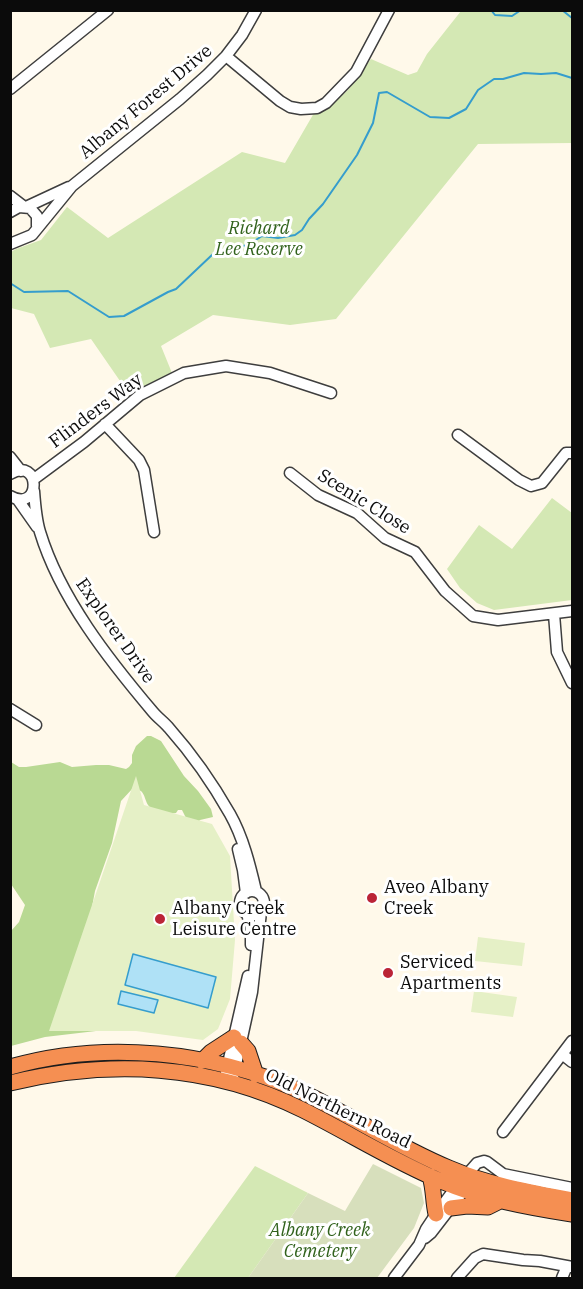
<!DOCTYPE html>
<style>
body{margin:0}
#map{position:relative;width:583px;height:1289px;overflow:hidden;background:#fff9ea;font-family:"IBM Plex Serif",serif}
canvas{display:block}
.frame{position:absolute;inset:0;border:12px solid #0b0b0b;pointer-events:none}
</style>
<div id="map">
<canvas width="583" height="1289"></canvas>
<div class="frame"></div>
</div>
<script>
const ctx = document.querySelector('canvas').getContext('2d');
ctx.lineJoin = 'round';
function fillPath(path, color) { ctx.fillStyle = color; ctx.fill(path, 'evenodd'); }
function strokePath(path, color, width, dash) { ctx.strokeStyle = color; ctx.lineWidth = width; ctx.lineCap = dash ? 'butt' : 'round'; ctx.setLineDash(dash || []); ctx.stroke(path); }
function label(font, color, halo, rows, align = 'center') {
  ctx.font = font + ' "IBM Plex Serif",serif'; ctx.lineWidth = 6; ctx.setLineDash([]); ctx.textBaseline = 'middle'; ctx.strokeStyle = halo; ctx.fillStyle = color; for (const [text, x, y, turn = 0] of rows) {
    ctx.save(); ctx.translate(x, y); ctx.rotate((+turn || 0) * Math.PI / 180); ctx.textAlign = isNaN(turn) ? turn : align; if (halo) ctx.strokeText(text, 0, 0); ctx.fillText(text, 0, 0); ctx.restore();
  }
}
fillPath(new Path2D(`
 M461 11H572V143L478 144 336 319 290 325 213 315 161 346 172 373 129 394 91 339 50 348 34 314 11 308V252L16 249 41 240 67 207 108 238 242 152 285 163 314 113 328 108 348 90 371 59 408 75 417 72 427 54Z
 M552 498 572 513V600L494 610 477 603 460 588 447 569 479 525 512 549Z
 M255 1166 308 1193 248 1278H174Z`), '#d4e8b4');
fillPath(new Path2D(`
 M147 736H151L161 741 184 776 198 791 211 809 213 817 200 820 197 823 186 818 182 810H178L176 813C169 814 152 812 148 805 145 800 145 795 141 791L133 788 121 801 112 843 95 891 92 907 96 1031 45 1037 11 1046V931L19 922 25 905 11 884V762L19 767H26L60 762 72 767 96 765H109L126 769 129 767 132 763V755L136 746Z`), '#b9d993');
fillPath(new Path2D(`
 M373 1164 421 1188 424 1203 414 1228 377 1278H248L308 1193 345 1211Z`), '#d7dfbc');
fillPath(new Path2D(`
 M136 776 144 805 212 824 230 856 235 940 230 999 218 1029 203 1040 136 1031H49Z
 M478 937 525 943 522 966 475 961Z
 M474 991 517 997 513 1017 471 1012Z`), '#e5f0c6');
const water = new Path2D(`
 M133 954 216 977 208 1008 125 985Z
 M121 991 158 1000 154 1013 118 1004Z`);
fillPath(water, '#afe1f6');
strokePath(water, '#359dcd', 1.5);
strokePath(new Path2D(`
 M491 10 495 15 512 16 521 10
 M562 10 572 18
 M10 283 24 292 68 291 109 317 124 316 168 292 176 289 213 254 223 250 248 245 262 236 278 238 295 235 302 230 309 219 323 204 357 155 373 123 379 93 387 92 430 117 449 118 466 109 478 90 494 79H503L524 73 541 74 556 73 572 78`), '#359dcd', 2);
const minor = new Path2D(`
 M226 56 280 101 290 107 301 109 317 108 326 103 356 72 389 10
 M10 89 108 10
 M10 196 23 206
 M26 207 69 187
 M10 212 19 207 30 208 37 216V226
 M10 244 32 235 72 186 180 99 207 75 226 56 242 35 256 10
 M105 424 139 460 144 470 154 532
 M458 435 519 480 531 486 542 483 566 453H572
 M10 457 21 471
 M290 473 318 495 357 513 385 538 415 552 445 591 473 616 498 620 572 611
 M10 474C41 455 42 514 10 496
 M34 479 84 442 140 395 184 373 226 366 270 373 331 393
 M34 491C35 505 36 519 40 532 60 598 109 660 153 712 158 718 164 722 169 728 192 754 213 784 230 814 243 837 250 865 256 891
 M18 500 37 527
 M554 614 557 652 572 683
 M10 709 36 725
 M238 849 243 870 246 893
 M240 903a12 12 0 1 1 24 0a12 12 0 1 1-24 0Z
 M247 914 251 927V945
 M562 1054 572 1062
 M226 1072 248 976
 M234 1074 252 992 261 912
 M503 1132 572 1041
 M425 1238 431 1233 468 1185
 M394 1278 419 1245 426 1229 436 1214 456 1187 477 1163 484 1161 487 1162 503 1174 572 1188
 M457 1278 475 1258 483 1254 523 1260 540 1261 572 1267
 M562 1278 567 1266`);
const highway = new Path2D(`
 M241 1043 248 1051 256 1075
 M202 1061 211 1052 234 1037
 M10 1067C104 1040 212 1051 300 1091 350 1115 398 1147 449 1168 489 1185 530 1192 572 1200
 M10 1083C110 1059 211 1064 303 1110 349 1133 393 1161 441 1181 483 1199 527 1207 572 1214
 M430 1176C434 1189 433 1201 436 1214
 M451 1208 467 1206 488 1207 498 1202`);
strokePath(minor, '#3e3e3e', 13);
strokePath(highway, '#1c1c1c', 17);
strokePath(minor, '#fff', 10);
strokePath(highway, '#f58f52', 15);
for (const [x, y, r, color] of [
 [372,898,6,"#bb2437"],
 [160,919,6,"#bb2437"],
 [388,973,6,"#bb2437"]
]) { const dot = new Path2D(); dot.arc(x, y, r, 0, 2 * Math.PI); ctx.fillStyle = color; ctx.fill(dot); strokePath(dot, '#fff', 2); }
label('18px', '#0b0b0b', '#fff', [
 ["Albany Forest Drive",146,102,-40],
 ["Flinders Way",96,411,-37],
 ["Scenic Close",364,502,32],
 ["Explorer Drive",115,631,55],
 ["Old Northern Road",338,1109,26]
]);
label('italic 18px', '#31621c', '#fff', [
 ["Richard",259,229],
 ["Lee Reserve",259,250],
 ["Albany Creek",320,1231],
 ["Cemetery",320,1252]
]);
label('18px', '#0b0b0b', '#fff', [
 ["Aveo Albany",384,888],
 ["Creek",384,909],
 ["Albany Creek",172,909],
 ["Leisure Centre",172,930],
 ["Serviced",400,963],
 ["Apartments",400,984]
], 'left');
</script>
